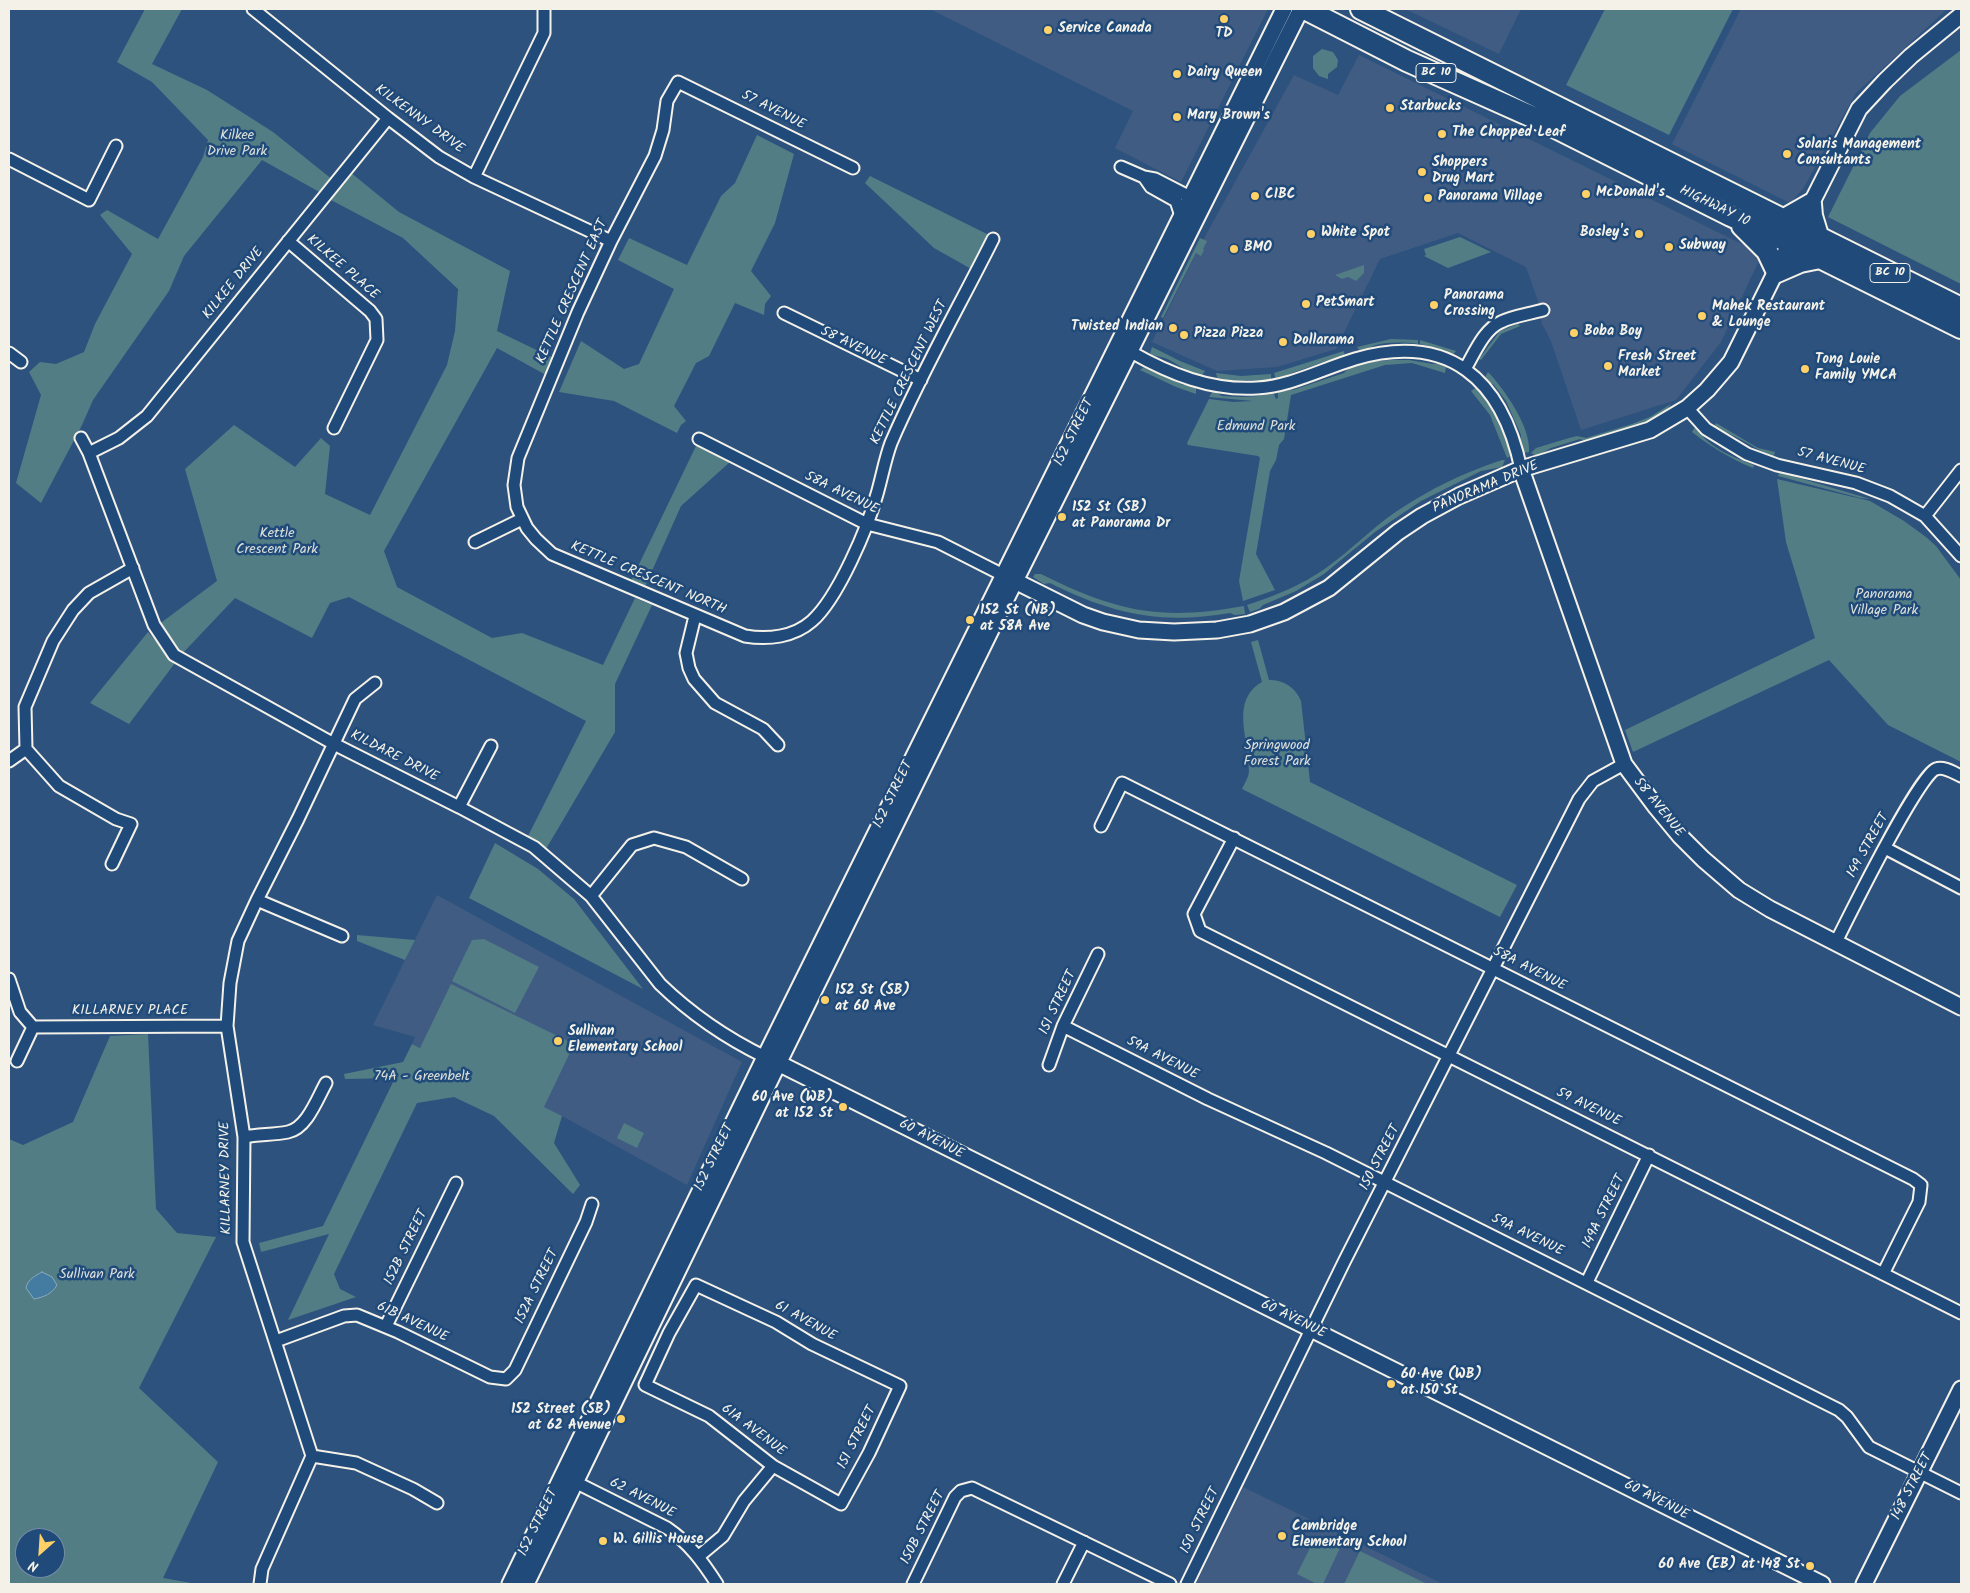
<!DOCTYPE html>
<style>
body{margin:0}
#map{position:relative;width:1970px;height:1593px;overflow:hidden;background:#2e527e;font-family:Kalam,sans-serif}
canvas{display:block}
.frame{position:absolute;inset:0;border:10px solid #f4f1e8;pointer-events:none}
.north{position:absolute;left:15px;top:1528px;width:50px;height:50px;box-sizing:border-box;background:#1f4a7a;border:1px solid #748da6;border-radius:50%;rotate:206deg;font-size:14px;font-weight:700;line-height:20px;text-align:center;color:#f4f1e8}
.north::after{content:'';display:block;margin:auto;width:18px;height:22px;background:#ffd166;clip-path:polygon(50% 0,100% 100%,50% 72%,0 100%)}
</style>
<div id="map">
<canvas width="1970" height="1593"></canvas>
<div class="frame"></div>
<div class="north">N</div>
</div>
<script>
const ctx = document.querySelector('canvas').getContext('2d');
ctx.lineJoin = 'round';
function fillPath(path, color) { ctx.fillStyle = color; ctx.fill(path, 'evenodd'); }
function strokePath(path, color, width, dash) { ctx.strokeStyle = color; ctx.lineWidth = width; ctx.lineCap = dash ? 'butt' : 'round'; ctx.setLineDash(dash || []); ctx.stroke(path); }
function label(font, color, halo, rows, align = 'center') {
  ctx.font = font + ' Kalam,sans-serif'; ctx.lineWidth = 5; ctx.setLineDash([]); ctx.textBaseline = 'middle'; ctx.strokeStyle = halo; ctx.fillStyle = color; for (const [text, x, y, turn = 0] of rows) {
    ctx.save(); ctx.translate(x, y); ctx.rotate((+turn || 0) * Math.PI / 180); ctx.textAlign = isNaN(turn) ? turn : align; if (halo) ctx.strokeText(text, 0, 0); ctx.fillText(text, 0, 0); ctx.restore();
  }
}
fillPath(new Path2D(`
 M930 9H1268L1181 182 1115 148 1133 111Z
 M1405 9H1521L1499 54Z
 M1741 9H1947L1856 93 1803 189 1790 203 1672 144Z
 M1359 55 1762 254 1721 342 1676 400 1581 430 1551 341 1542 324 1538 301 1526 267 1458 233 1380 259 1336 349 1277 367 1217 371 1152 342 1202 242 1294 75 1338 95Z
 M437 895 742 1062 687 1185 562 1116 412 1044 415 1037 373 1025Z
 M1243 1487 1443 1584H1196Z`), '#405c82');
fillPath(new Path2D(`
 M145 9H182L152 64 207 90 273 132 333 180 323 194 262 160 184 256 169 291 93 400 82 425 41 503 16 483 41 395 29 372 40 362 56 364 84 352 95 324 132 254 100 215 107 210 158 239 203 157 208 140 152 82 117 62Z
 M1605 9H1733L1669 135 1566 85Z
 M1322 49 1333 52 1338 60 1337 67 1328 74V79L1319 76 1313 68V56Z
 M1961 50V284L1828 217 1870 133 1900 96Z
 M757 135 794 154 775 223 751 271 771 296 765 304 764 315 735 303 709 356 696 363 674 406 686 421 681 425 677 433 614 401 559 392 581 341 624 369 639 364 674 289 618 260 629 238 687 265 721 196 735 183Z
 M350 172 399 212 510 271 497 331 553 358 546 375 497 348 384 551 397 587 492 638 522 633 603 665 635 598 652 605 615 684V732L546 849 527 838 586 721 349 597 330 603 312 638 235 598 181 655 158 625 217 581 185 469 234 425 295 467 321 438 330 446 325 494 370 515 447 365 455 331 458 289 403 238 329 199Z
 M870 176 991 236 973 270 934 248 865 183Z
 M1460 237 1491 252 1448 268 1424 256 1426 255 1424 249Z
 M1200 238 1207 241 1203 249 1204 250 1201 256 1196 253 1163 318 1161 317Z
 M1364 265V273L1356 281 1348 277 1342 279 1335 275Z
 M1518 324 1520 326 1501 334 1481 360 1479 359 1500 331Z
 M1391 339 1418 340V344C1404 342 1389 342 1376 345 1370 347 1367 351 1361 352L1357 347Z
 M1420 340 1456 351 1451 357 1443 353 1439 349 1420 344Z
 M1152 347 1180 361 1205 371 1201 377C1189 373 1177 363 1165 358 1160 356 1156 357 1150 354Z
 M1344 351 1345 358H1335L1289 374 1284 378 1276 380 1274 373Z
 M1388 360H1409L1433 364 1439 363 1446 367 1445 373 1412 363 1385 365 1291 395 1284 439 1279 445 1276 460 1270 471 1256 554 1275 590 1243 601 1239 581 1260 458 1258 456 1188 445 1187 443 1209 399 1233 402 1253 401 1209 397 1213 391 1222 396 1242 397 1259 396 1263 393 1273 392 1276 399 1278 398V391L1288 388 1293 390 1344 373C1354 362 1374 362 1388 360Z
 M1144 367 1183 385 1188 384 1196 387V394L1176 387 1140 370Z
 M1488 372C1505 390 1531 427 1529 452L1524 453C1520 447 1520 442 1521 435L1506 401 1494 385 1484 379Z
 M1216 373 1241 376 1271 374V381L1230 380 1227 382 1218 381Z
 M1477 387 1496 417 1512 455 1507 458 1490 415 1471 391Z
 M1671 404C1661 422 1605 435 1585 441L1580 439 1551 448 1537 456 1531 453 1536 448 1569 438 1577 436 1586 438 1632 424 1650 417Z
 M1716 423 1758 448 1775 452 1773 458C1759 450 1727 430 1713 428Z
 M1695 427C1699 430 1701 435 1705 439 1718 451 1737 459 1754 465L1753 468C1731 459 1711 447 1692 432Z
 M697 444 730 462 681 506 643 591 629 585Z
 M1502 460H1505L1502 467 1481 471 1421 501 1375 532 1324 574 1296 591 1263 605 1259 609 1250 612 1247 605C1275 596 1302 585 1326 568 1351 550 1372 528 1397 511 1430 489 1465 472 1502 460Z
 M1780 470 1786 474 1870 499 1860 498 1778 476Z
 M1777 479 1870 501 1904 521 1926 537 1936 546 1961 580V762L1888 725 1829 660 1633 752 1625 730 1815 638 1786 542Z
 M1035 574H1041C1117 612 1160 621 1244 606L1245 614 1235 615 1230 613C1161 625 1112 614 1050 583L1044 584 1033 577Z
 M148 632 175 663 129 724 90 703Z
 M1258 640 1269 680C1284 680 1295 687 1301 701L1310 782 1517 885 1500 917 1242 789C1244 784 1249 777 1249 771 1250 741 1229 701 1262 682L1251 642Z
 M495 843 538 869 574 899 643 989 469 898Z
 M357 935 415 940 405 960 357 941Z
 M484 939 539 967 515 1013 452 981 472 940Z
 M451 984 574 1044 544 1107 562 1116 554 1143 580 1185 573 1194 494 1116 454 1097 417 1103 334 1274 340 1289 356 1297 288 1320 329 1234 261 1252 259 1243 323 1226 395 1078 345 1079 344 1074 403 1062 412 1044 420 1048Z
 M148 1034 156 1209 177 1233 216 1237 139 1388 218 1462 163 1578 197 1584H9V1139L23 1145 73 1122 110 1036ZM25 1538H55V1568H25Z
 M624 1123 644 1133 637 1148 617 1138Z
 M1316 1536 1340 1548 1323 1584H1317L1297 1574Z
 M1360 1551 1427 1584H1344Z`), '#527d85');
const water = new Path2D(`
 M42 1272 52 1277 57 1285C52 1294 44 1297 34 1299L26 1288C28 1279 35 1276 42 1272Z`);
fillPath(water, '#447ba1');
strokePath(water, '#8aaabd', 1);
const street = new Path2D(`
 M253 9 388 118 439 157 474 177 611 241
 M9 159 89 200 116 146
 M1121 167 1144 177 1155 179 1190 197
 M853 168 678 82 667 101 663 130 655 156 611 241 578 312 518 458 514 485 517 507 527 528 536 539 552 554 745 636C768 640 794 637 812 621 838 598 868 527 877 494 882 477 885 459 891 443 921 373 959 307 993 239
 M474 177 544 33V9
 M1144 177 1151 187 1176 201 1181 216
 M288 241 370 311 376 319 377 340 334 428
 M784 313 921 380
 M1131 352C1170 374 1211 391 1257 388 1291 386 1322 369 1355 359 1449 332 1502 379 1521 469
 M9 353 21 362
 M1465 369C1474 354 1484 329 1501 322 1513 316 1529 314 1543 310
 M1687 408 1706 429 1747 454 1777 465 1856 483 1890 496 1925 516 1961 556
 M81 438 89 453 154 625 174 655 334 744 459 807 534 847 591 896 660 984C691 1014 726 1038 765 1057
 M699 439 867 524 938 542 1003 575
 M89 453 119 438 147 416 388 118
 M1925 516 1961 470
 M475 542 522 519
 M695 616 686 653 689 668 694 679 715 703 763 729 778 745
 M26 749 25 707 53 641 73 610 89 593 133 568
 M26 749 59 786 116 819 131 824 112 864
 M9 761 26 749
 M459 807 491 746
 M1101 826 1122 783 1913 1179 1921 1185 1919 1202 1883 1274
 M1234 838 1194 914 1200 931 1961 1313
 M1885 848 1961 888
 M591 896 632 845 654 838 686 847 742 879
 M257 900 342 936
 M1836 942C1848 918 1919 774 1936 769 1944 766 1954 773 1961 776
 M9 979 20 1012 33 1027 227 1026
 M1063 1026 1208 1099 1326 1153 1400 1190 1839 1410 1847 1417 1869 1447 1961 1493
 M17 1061 33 1027
 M1049 1065 1063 1026 1098 954
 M244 1137C259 1134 273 1135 288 1132 307 1128 317 1099 326 1083
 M1587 1282 1649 1155
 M696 1285 776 1322 812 1344 900 1386 869 1453 841 1504 773 1466 709 1416 645 1385 669 1333Z
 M386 1326 456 1183
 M276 1341 344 1316 357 1315 398 1332 490 1377 506 1379 515 1370 586 1222 592 1204
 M312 1456 356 1463 413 1489 437 1503
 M569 1479 667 1528C689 1543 703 1562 717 1584
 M699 1556 723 1536 744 1501 773 1466
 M260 1584 262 1569 312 1456 243 1242 244 1137 227 1026 230 983 238 941 257 900 298 819 355 699 375 683
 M913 1584 955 1497 961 1491 972 1488 1170 1584
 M1063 1584 1084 1542
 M1187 1584 1344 1262 1579 799 1593 781 1624 764`);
const secondary = new Path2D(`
 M1811 204 1859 109 1885 81 1911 56 1961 15
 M1521 469 1624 764 1656 807 1680 836 1703 859 1739 890 1770 909 1961 1007
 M1007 577 1083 615 1103 622 1139 630 1174 632 1217 630 1250 624 1284 612 1329 588 1398 532 1422 516 1459 496 1521 469 1650 430 1687 408 1707 390 1731 362 1790 243
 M770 1059 1822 1584
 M510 1584 765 1057 1284 9
 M526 1584 772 1076 1009 593 1301 9
 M1864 1584 1961 1389`);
const highway = new Path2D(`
 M1305 9 1407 61 1546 123 1731 216 1790 243 1961 328
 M1361 9 1961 308
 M1783 220 1811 204 1812 216 1819 239
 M1742 226 1767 251 1777 272 1800 262 1820 258`);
strokePath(street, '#f4f1e8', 15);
strokePath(secondary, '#f4f1e8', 19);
strokePath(highway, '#f4f1e8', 24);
strokePath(street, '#1f4a7a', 11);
strokePath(secondary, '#1f4a7a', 15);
strokePath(highway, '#1f4a7a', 20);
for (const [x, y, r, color] of [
 [1224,19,5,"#ffd166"],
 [1048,30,5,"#ffd166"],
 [1177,74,5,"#ffd166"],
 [1390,108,5,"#ffd166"],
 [1177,117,5,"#ffd166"],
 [1442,134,5,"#ffd166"],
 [1787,154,5,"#ffd166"],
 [1422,172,5,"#ffd166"],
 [1586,194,5,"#ffd166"],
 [1255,196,5,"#ffd166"],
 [1428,198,5,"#ffd166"],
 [1311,234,5,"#ffd166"],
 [1639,234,5,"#ffd166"],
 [1669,247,5,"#ffd166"],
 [1234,249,5,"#ffd166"],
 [1306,304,5,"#ffd166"],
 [1434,305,5,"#ffd166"],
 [1702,316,5,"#ffd166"],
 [1173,328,5,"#ffd166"],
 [1574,333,5,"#ffd166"],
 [1184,335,5,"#ffd166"],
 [1283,342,5,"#ffd166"],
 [1608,366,5,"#ffd166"],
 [1805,369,5,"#ffd166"],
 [1062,517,5,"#ffd166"],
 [970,620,5,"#ffd166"],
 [825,1000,5,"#ffd166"],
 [558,1041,5,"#ffd166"],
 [843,1107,5,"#ffd166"],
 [1391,1384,5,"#ffd166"],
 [621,1419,5,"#ffd166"],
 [1282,1536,5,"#ffd166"],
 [603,1541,5,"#ffd166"],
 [1810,1566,5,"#ffd166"]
]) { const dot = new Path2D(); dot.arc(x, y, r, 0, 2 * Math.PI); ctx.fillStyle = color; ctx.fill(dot); strokePath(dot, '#1f4a7a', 2); }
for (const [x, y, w] of [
 [1436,73,40],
 [1890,273,40]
]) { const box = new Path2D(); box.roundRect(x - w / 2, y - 9.5, w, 19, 4); ctx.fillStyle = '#1f4a7a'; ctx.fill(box); strokePath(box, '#f4f1e8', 1); }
label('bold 12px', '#f4f1e8', null, [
 ["BC 10",1436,73],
 ["BC 10",1890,273]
]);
label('bold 14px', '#f4f1e8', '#1f4a7a', [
 ["Service Canada",1058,30],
 ["TD",1224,35,"center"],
 ["Dairy Queen",1187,74],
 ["Starbucks",1400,108],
 ["Mary Brown's",1187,117],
 ["The Chopped Leaf",1452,134],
 ["Solaris Management",1797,146],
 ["Consultants",1797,162],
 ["Shoppers",1432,164],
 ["Drug Mart",1432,180],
 ["McDonald's",1596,194],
 ["CIBC",1265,196],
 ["Panorama Village",1438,198],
 ["White Spot",1321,234],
 ["Bosley's",1629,234,"right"],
 ["Subway",1679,247],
 ["BMO",1244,249],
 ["Panorama",1444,297],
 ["Crossing",1444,313],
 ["PetSmart",1316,304],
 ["Mahek Restaurant",1712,308],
 ["& Lounge",1712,324],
 ["Twisted Indian",1163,328,"right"],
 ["Boba Boy",1584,333],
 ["Pizza Pizza",1194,335],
 ["Dollarama",1293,342],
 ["Fresh Street",1618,358],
 ["Market",1618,374],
 ["Tong Louie",1815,361],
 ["Family YMCA",1815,377],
 ["152 St (SB)",1072,509],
 ["at Panorama Dr",1072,525],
 ["152 St (NB)",980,612],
 ["at 58A Ave",980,628],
 ["152 St (SB)",835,992],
 ["at 60 Ave",835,1008],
 ["Sullivan",568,1033],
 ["Elementary School",568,1049],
 ["60 Ave (WB)",833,1099,"right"],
 ["at 152 St",833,1115,"right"],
 ["60 Ave (WB)",1401,1376],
 ["at 150 St",1401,1392],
 ["152 Street (SB)",611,1411,"right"],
 ["at 62 Avenue",611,1427,"right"],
 ["Cambridge",1292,1528],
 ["Elementary School",1292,1544],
 ["W. Gillis House",613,1541],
 ["60 Ave (EB) at 148 St",1800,1566,"right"]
], 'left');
label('14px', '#f4f1e8', '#1f4a7a', [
 ["57 AVENUE",773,111,27],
 ["KILKENNY DRIVE",419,120,36],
 ["HIGHWAY 10",1714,207,26],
 ["KILKEE PLACE",342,268,41],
 ["KILKEE DRIVE",234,284,-51],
 ["KETTLE CRESCENT EAST",573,292,-66],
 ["58 AVENUE",853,347,26],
 ["KETTLE CRESCENT WEST",910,373,-64],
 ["152 STREET",1075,433,-64],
 ["57 AVENUE",1831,462,15],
 ["PANORAMA DRIVE",1486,488,-23],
 ["58A AVENUE",841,494,26],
 ["KETTLE CRESCENT NORTH",648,579,23],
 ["KILDARE DRIVE",394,757,27],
 ["152 STREET",894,795,-64],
 ["58 AVENUE",1658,808,51],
 ["149 STREET",1869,846,-61],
 ["58A AVENUE",1529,970,27],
 ["151 STREET",1059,1003,-65],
 ["KILLARNEY PLACE",130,1012],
 ["59A AVENUE",1162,1059,27],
 ["59 AVENUE",1588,1108,26],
 ["60 AVENUE",931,1140,27],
 ["152 STREET",715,1158,-64],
 ["150 STREET",1381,1158,-63],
 ["KILLARNEY DRIVE",227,1178,-91],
 ["149A STREET",1605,1212,-64],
 ["59A AVENUE",1527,1236,26],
 ["152B STREET",407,1248,-64],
 ["152A STREET",538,1287,-64],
 ["60 AVENUE",1293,1320,26],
 ["61 AVENUE",805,1322,29],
 ["61B AVENUE",412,1323,25],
 ["61A AVENUE",753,1431,37],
 ["151 STREET",858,1438,-63],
 ["148 STREET",1913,1487,-63],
 ["62 AVENUE",642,1499,27],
 ["60 AVENUE",1656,1501,27],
 ["150 STREET",1201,1521,-64],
 ["152 STREET",539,1523,-64],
 ["150B STREET",924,1528,-63]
]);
label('14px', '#dce0d9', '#1f4a7a', [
 ["Kilkee",237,137],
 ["Drive Park",237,153],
 ["Edmund Park",1256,428],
 ["Kettle",277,535],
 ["Crescent Park",277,551],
 ["Panorama",1884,596],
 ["Village Park",1884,612],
 ["Springwood",1277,747],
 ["Forest Park",1277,763],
 ["74A - Greenbelt",422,1078],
 ["Sullivan Park",97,1276]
]);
</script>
